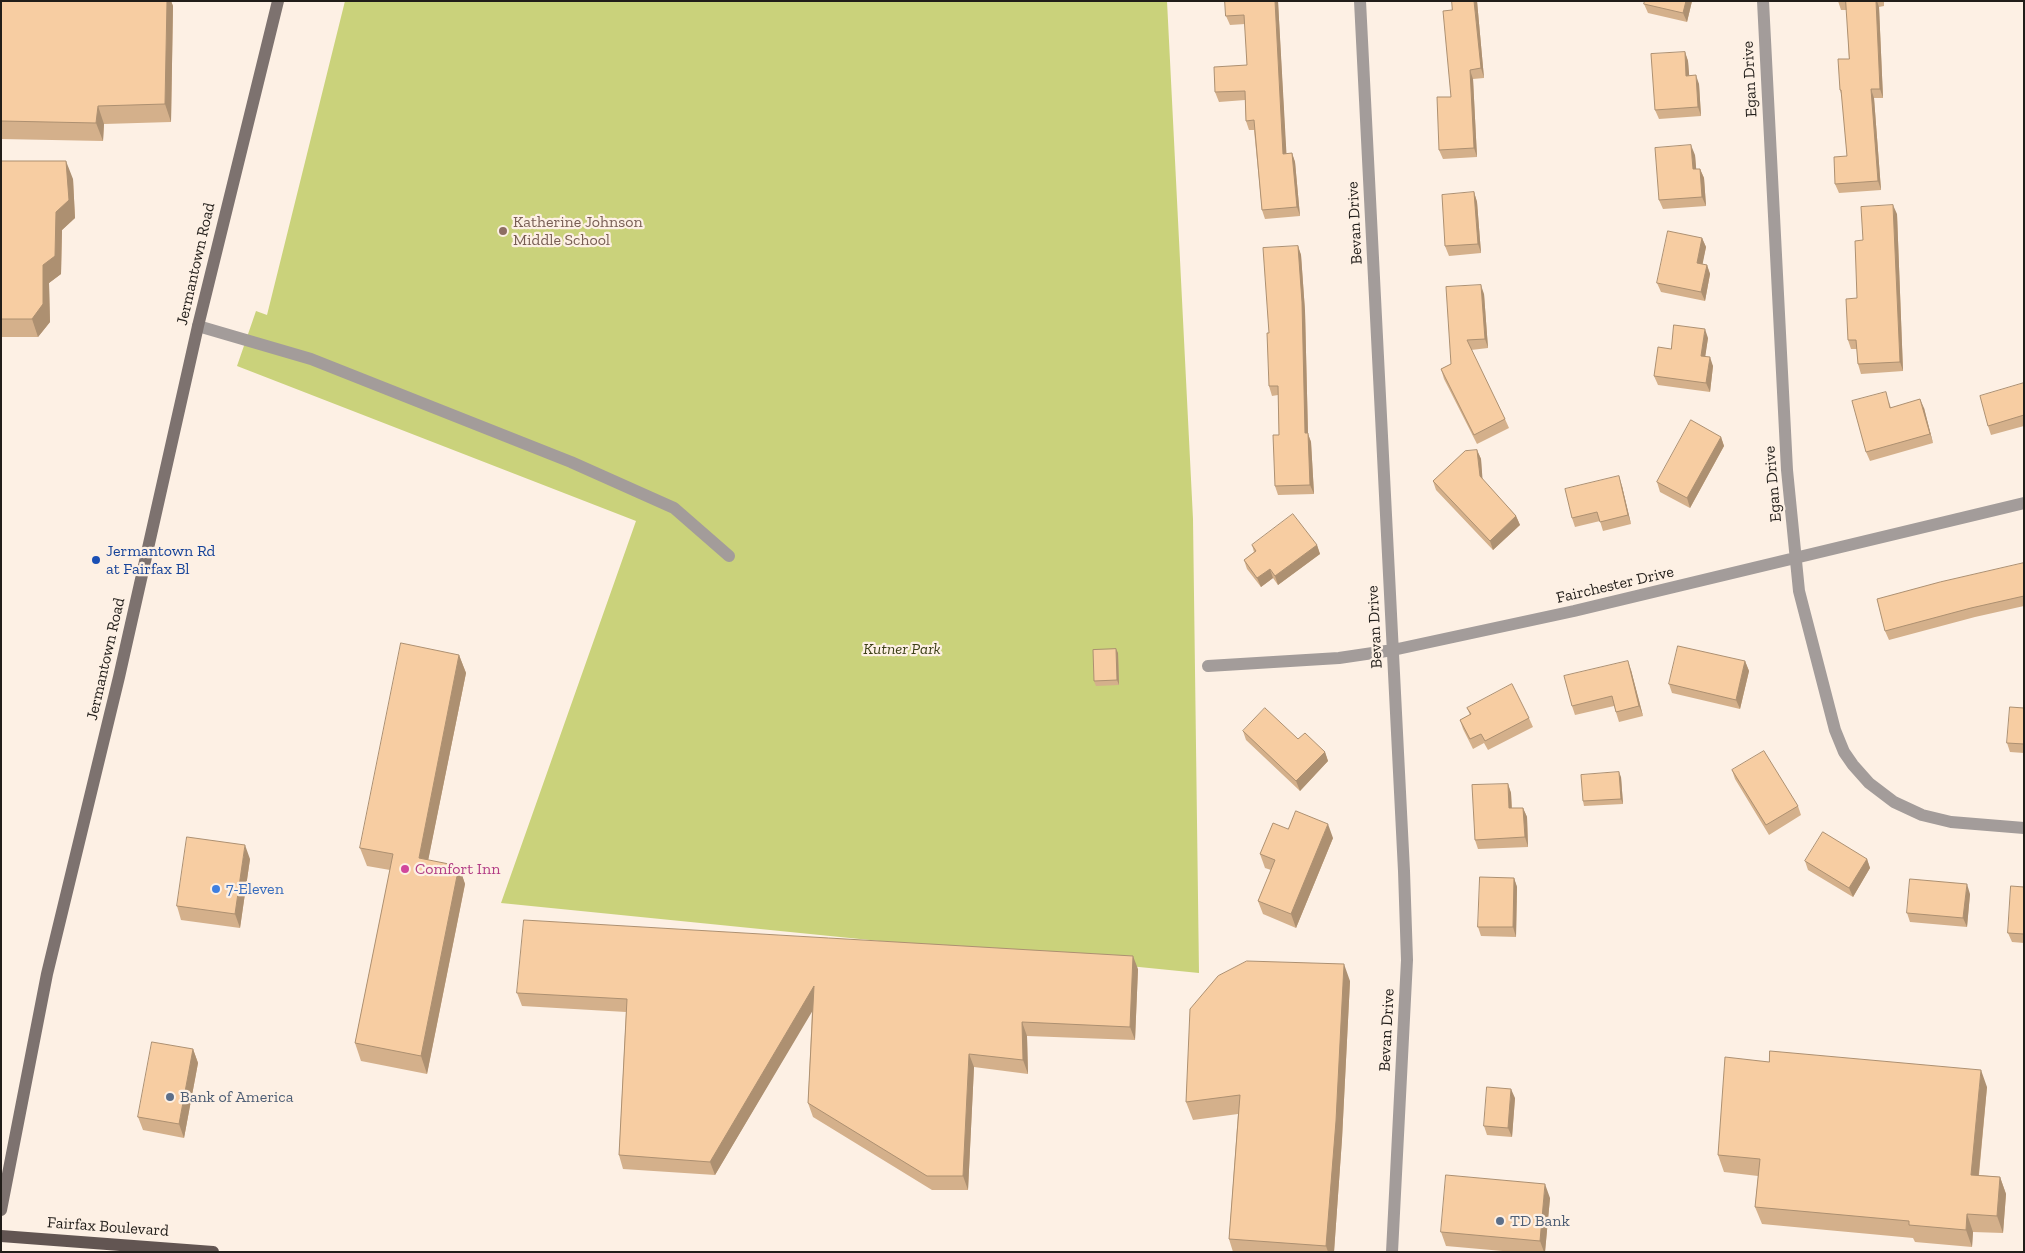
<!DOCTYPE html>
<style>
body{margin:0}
#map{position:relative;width:2025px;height:1253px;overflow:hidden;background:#fdf0e4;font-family:"Zilla Slab",serif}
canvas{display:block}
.frame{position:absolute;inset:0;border:2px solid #211d19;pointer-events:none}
</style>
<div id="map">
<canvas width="2025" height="1253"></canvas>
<div class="frame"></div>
</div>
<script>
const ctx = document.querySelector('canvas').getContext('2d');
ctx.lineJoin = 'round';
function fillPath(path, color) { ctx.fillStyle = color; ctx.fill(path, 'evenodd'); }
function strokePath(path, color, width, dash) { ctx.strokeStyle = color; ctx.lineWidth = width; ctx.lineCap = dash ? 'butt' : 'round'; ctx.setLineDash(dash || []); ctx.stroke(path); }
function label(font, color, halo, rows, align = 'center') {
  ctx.font = font + ' "Zilla Slab",serif'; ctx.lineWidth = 4.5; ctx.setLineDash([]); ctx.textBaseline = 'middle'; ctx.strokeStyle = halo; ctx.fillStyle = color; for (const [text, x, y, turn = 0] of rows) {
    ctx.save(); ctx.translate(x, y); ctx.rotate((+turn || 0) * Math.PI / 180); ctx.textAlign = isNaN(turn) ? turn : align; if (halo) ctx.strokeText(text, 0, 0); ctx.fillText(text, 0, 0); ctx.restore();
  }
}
fillPath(new Path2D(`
 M345 1H1167L1193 519 1199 973 501 903 636 521 237 366 256 311 267 315Z`), '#cad27b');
strokePath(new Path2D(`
 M1360 1 1404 871 1407 960 1392 1252
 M1763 1 1787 470 1799 591 1835 730 1844 752 1853 765 1869 783 1894 802 1922 815 1951 822 2024 828
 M198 326 311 359 571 462 674 508 729 556
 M1208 666 1339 658 1393 650 1574 611 2024 503`), '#a39c9a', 12);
strokePath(new Path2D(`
 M1 1210 47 974 119 677 198 326 278 1`), '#7d726f', 12);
strokePath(new Path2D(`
 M1 1236 213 1252`), '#625552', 12);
fillPath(new Path2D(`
 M1 1H171L173 6 171 122 104 124 103 141 1 139Z
 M1225 1H1278L1286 154 1292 153 1295 162 1300 216 1265 219 1262 210 1254 130H1249L1246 121 1245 100 1219 102 1215 92 1247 65 1245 24 1230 25 1226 16Z
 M1452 1H1477L1484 78 1473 79 1477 157 1443 159 1439 150 1451 97Z
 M1692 1 1687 22 1648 13 1644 4Z
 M1838 1H1884V6L1879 7 1883 98H1874L1881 190 1839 193 1835 184 1847 156 1842 97 1840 90 1849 59 1847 10H1841Z
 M1685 52 1688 61 1689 76 1699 84 1701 116 1659 119 1655 110Z
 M1695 155 1696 169H1700L1704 178 1706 206 1663 209 1659 200Z
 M1 161 73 179 75 218 62 230 61 274 49 283 50 322 38 337H1Z
 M1474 192 1477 202 1481 253 1449 256 1445 246Z
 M1897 214 1903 371 1861 374 1858 364 1857 349H1851L1848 340 1857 298 1863 240Z
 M1702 238 1706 247 1702 264 1707 265 1710 274 1705 301 1661 292 1657 283Z
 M1298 246 1301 255 1305 311 1308 434 1311 442 1314 494 1278 495 1275 486 1279 435 1278 395 1272 396 1269 386V333Z
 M1484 294 1488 348 1471 350 1505 419 1509 428 1477 444 1444 379 1441 369 1451 364Z
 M1708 338 1705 356 1713 366 1710 392 1658 385 1654 376 1671 349Z
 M2024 383V426L1991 435 1988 426Z
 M1889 402 1891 408H1924L1933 443 1870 461 1866 452Z
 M1721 437 1724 446 1690 508 1660 492 1657 482Z
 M1477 450 1481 459 1482 479 1516 516 1520 525 1493 550 1436 490 1433 481Z
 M1622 486 1631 524 1603 531 1600 521 1575 527 1572 518Z
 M1252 545H1317L1320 554 1278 585 1273 578 1261 587 1247 569 1244 560 1254 552Z
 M2024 563V606L1975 617 1889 640 1885 631Z
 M1116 649 1118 653 1119 685 1096 686 1094 681Z
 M459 655 466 673 428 860 459 866 465 884 427 1074 361 1061 355 1043 390 870 367 866 360 848Z
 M1745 661 1749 671 1740 709 1672 693 1669 684Z
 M1631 670 1643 716 1619 722 1614 706 1575 715 1572 706Z
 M1467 708 1529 718 1533 727 1488 750 1484 743 1473 749 1463 729 1460 720 1470 715Z
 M2024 708V753L2010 752 2007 743Z
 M1243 731 1298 739 1325 752 1328 761 1300 791 1246 740Z
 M1732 770 1798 806 1801 815 1769 835 1735 779Z
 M1621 777 1623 804 1584 806 1583 801Z
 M1508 784 1511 793 1512 808H1523L1527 817 1528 847 1478 849 1475 840Z
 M1288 829 1333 838 1296 928 1263 914 1258 901 1271 870 1265 868 1260 854Z
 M250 859 240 928 181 920 177 906Z
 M1867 859 1870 868 1853 897 1808 870 1805 861Z
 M1514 878 1517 887 1516 937 1481 936 1478 927Z
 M2024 887V943L2012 942 2008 933Z
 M1970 894 1967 927 1910 922 1907 913Z
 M1138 969 1135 1040 1027 1036 1028 1074 974 1067 968 1190H932L813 1117 808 1103 812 1010 715 1175 623 1169 619 1155 626 1012 522 1006 517 993Z
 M1350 981 1342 1139 1334 1252H1233L1229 1239 1238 1114 1193 1120 1186 1102Z
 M193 1049 198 1063 184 1138 143 1130 138 1117Z
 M1987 1087 1979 1175 2000 1177 2006 1194 2003 1233 1973 1232 1972 1247 1915 1242 1913 1238 1762 1224 1755 1207 1758 1176 1724 1172 1718 1155Z
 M1515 1098 1512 1137 1487 1135 1484 1126Z
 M1550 1198 1545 1252H1514L1446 1246 1441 1232Z`), '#d4b08b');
fillPath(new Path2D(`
 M167 1H171L173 6 171 122 165 104Z
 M1275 1H1278L1287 163 1283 154Z
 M1474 1H1477L1484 78 1481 68Z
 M1686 1H1692L1687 22 1683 13Z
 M1876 1H1877L1879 7 1883 98 1880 89Z
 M1685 52 1688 61 1690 85 1686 76Z
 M1470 70 1473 79 1477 157 1474 148Z
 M1696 75 1699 84 1701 116 1698 107Z
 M1871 89 1874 98 1881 190 1878 181Z
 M98 106 104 124 103 141 96 123Z
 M1691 145 1695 155 1697 178 1693 169Z
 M1292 153 1295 162 1300 216 1297 207Z
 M66 161 73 179 75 218 62 230 61 274 49 283 50 322 38 337 32 319 43 265 56 212Z
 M1700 169 1704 178 1706 206 1702 197Z
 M1474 192 1477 202 1481 253 1478 244Z
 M1893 205 1897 214 1903 371 1900 362Z
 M1702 238 1706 247 1701 272 1697 263Z
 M1298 246 1301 255 1305 311 1308 434 1311 442 1314 494 1310 485 1305 433Z
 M1707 265 1710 274 1705 301 1701 292Z
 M1481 285 1484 294 1488 348 1485 339Z
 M1705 329 1708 338 1704 365 1701 356Z
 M1710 357 1713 366 1710 392 1706 383Z
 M1920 399 1924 408 1933 443 1930 434Z
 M1721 437 1724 446 1690 508 1687 498Z
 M1477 450 1481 459 1483 485 1480 476Z
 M1619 476 1622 486 1631 524 1628 515Z
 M1516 516 1520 525 1493 550 1490 541Z
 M1317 545 1320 554 1278 585 1275 576Z
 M1270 569 1273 578 1261 587 1257 578Z
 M1116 649 1118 653 1119 685 1117 680Z
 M459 655 466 673 425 876 419 858Z
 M1628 661 1631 670 1643 716 1639 706Z
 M1745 661 1749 671 1740 709 1736 700Z
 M1325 752 1328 761 1300 791 1296 781Z
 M1619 772 1621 777 1623 804 1621 799Z
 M1508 784 1511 793 1512 817 1509 808Z
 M1523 808 1527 817 1528 847 1525 837Z
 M1328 824 1333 838 1296 928 1291 914Z
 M245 845 250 859 240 928 235 914Z
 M1867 859 1870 868 1853 897 1849 888Z
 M459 866 465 884 427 1074 421 1056Z
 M1514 878 1517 887 1516 937 1513 927Z
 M1967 884 1970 894 1967 927 1963 918Z
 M1133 956 1138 969 1135 1040 1130 1027Z
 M1344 964 1350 981 1342 1139 1334 1252H1328L1326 1246Z
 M814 986 819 1000 715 1175 710 1162Z
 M1022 1022 1027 1036 1028 1074 1023 1060Z
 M193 1049 198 1063 184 1138 179 1124Z
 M969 1054 974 1067 968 1190 963 1176Z
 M1981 1070 1987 1087 1977 1192 1971 1175Z
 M1511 1089 1515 1098 1512 1137 1508 1128Z
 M2000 1177 2006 1194 2003 1233 1997 1216Z
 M1545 1184 1550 1198 1545 1252H1544L1540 1241Z
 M1967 1214 1973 1232 1972 1247 1966 1230Z`), '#ad9071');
const building = new Path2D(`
 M1 1H167L165 104 98 106 96 123 1 121Z
 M1225 1H1275L1283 154 1292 153 1297 207 1262 210 1254 120 1246 121 1245 91 1215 92 1214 67 1247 65 1244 15 1226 16Z
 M1452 1H1474L1481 68 1470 70 1474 148 1439 150 1437 97H1451L1443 11 1452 10Z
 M1645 1H1686L1683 13 1644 4Z
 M1846 1H1876L1880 89H1871L1878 181 1835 184 1834 157 1847 156 1841 90H1840L1838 59H1849Z
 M1685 52 1686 76 1696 75 1698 107 1655 110 1651 54Z
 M1691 145 1693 169H1700L1702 197 1659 200 1655 148Z
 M1 161H66L69 200 56 212 55 256 43 265V304L32 319H1Z
 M1474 192 1478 244 1445 246 1442 195Z
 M1893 205 1900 362 1858 364 1856 340H1848L1846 299 1857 298 1855 241 1863 240 1861 207Z
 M1668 231 1702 238 1697 263 1707 265 1701 292 1657 283Z
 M1298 246 1302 302 1305 433H1308L1310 485 1275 486 1273 435H1279L1278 386H1269L1267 333H1269L1263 248Z
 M1481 285 1485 339 1467 340 1505 419 1474 435 1441 369 1451 364 1446 287Z
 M1674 325 1705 329 1701 356 1710 357 1706 383 1654 376 1658 347 1671 349Z
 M2024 383V415L1988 426 1980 396Z
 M1886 392 1890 408 1920 399 1930 434 1866 452 1852 401Z
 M1691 420 1721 437 1687 498 1657 482Z
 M1477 450 1480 476 1516 516 1490 541 1433 481 1465 451Z
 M1619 476 1628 515 1600 522 1597 512 1572 518 1565 489Z
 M1293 514 1317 545 1275 576 1270 569 1257 578 1244 560 1256 551 1252 545Z
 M2024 563V596L1971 608 1885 631 1877 599 1940 582Z
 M401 643 459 655 419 858 459 866 421 1056 355 1043 393 854 360 848Z
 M1678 646 1745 661 1736 700 1669 684Z
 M1116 649 1117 680 1094 681 1093 650Z
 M1628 661 1639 706 1616 712 1612 696 1572 706 1564 676Z
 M1512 684 1529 718 1485 741 1481 734 1470 739 1460 720 1471 714 1467 708Z
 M2010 707 2024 708V744L2007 743Z
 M1265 708 1298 739 1305 733 1325 752 1296 781 1243 731Z
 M1764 751 1798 806 1766 825 1732 770Z
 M1619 772 1621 799 1583 801 1581 775Z
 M1508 784 1509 808H1523L1525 837 1475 840 1472 785Z
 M1296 811 1328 824 1291 914 1258 901 1275 860 1260 854 1273 823 1288 829Z
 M1823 832 1867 859 1849 888 1805 861Z
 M187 837 245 845 235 914 177 906Z
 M1480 877 1514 878 1513 927H1478Z
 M1910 879 1967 884 1963 918 1907 913Z
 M2011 886 2024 887V934L2008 933Z
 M524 920 1133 956 1130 1027 1022 1022 1023 1060 969 1054 963 1176H927L808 1103 814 986 710 1162 619 1155 627 999 517 993Z
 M1247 961 1344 964 1336 1121 1326 1246 1229 1239 1240 1095 1186 1102 1190 1009 1218 976Z
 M152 1042 193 1049 179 1124 138 1117Z
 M1770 1051 1981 1070 1971 1175 2000 1177 1997 1216 1967 1214 1966 1230 1909 1225V1221L1755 1207 1760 1159 1718 1155 1725 1057 1769 1062Z
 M1487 1087 1511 1089 1508 1128 1484 1126Z
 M1446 1175 1545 1184 1540 1241 1441 1232Z`);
fillPath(building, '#f7cda2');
strokePath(building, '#ad9071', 1);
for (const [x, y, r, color] of [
 [503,231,5,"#8d6e63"],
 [96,560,5,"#1a4fb4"],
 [405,869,5,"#d1479c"],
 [216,889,5,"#3f7fe0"],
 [170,1097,5,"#5c6f8a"],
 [1500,1221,5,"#5c6f8a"]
]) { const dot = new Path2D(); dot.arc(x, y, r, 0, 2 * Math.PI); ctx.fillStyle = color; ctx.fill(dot); strokePath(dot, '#fdf0e4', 2); }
label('16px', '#211d19', '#fdf0e4', [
 ["Egan Drive",1750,79,-93],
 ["Bevan Drive",1355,223,-93],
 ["Jermantown Road",196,264,-77],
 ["Egan Drive",1773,484,-95],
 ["Fairchester Drive",1615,585,-13],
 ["Bevan Drive",1375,627,-93],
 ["Jermantown Road",106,659,-77],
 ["Bevan Drive",1387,1030,-87],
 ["Fairfax Boulevard",108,1227,4]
]);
label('16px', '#785e54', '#fdf0e4', [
 ["Katherine Johnson",513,222],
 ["Middle School",513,240]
], 'left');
label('16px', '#164399', '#fdf0e4', [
 ["Jermantown Rd",106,551],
 ["at Fairfax Bl",106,569]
], 'left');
label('italic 16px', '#3c3f16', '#fdf0e4', [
 ["Kutner Park",902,649]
]);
label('16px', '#b23c85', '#fdf0e4', [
 ["Comfort Inn",415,869]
], 'left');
label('16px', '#366cbe', '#fdf0e4', [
 ["7-Eleven",226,889]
], 'left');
label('16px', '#4e5e75', '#fdf0e4', [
 ["Bank of America",180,1097],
 ["TD Bank",1510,1221]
], 'left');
</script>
